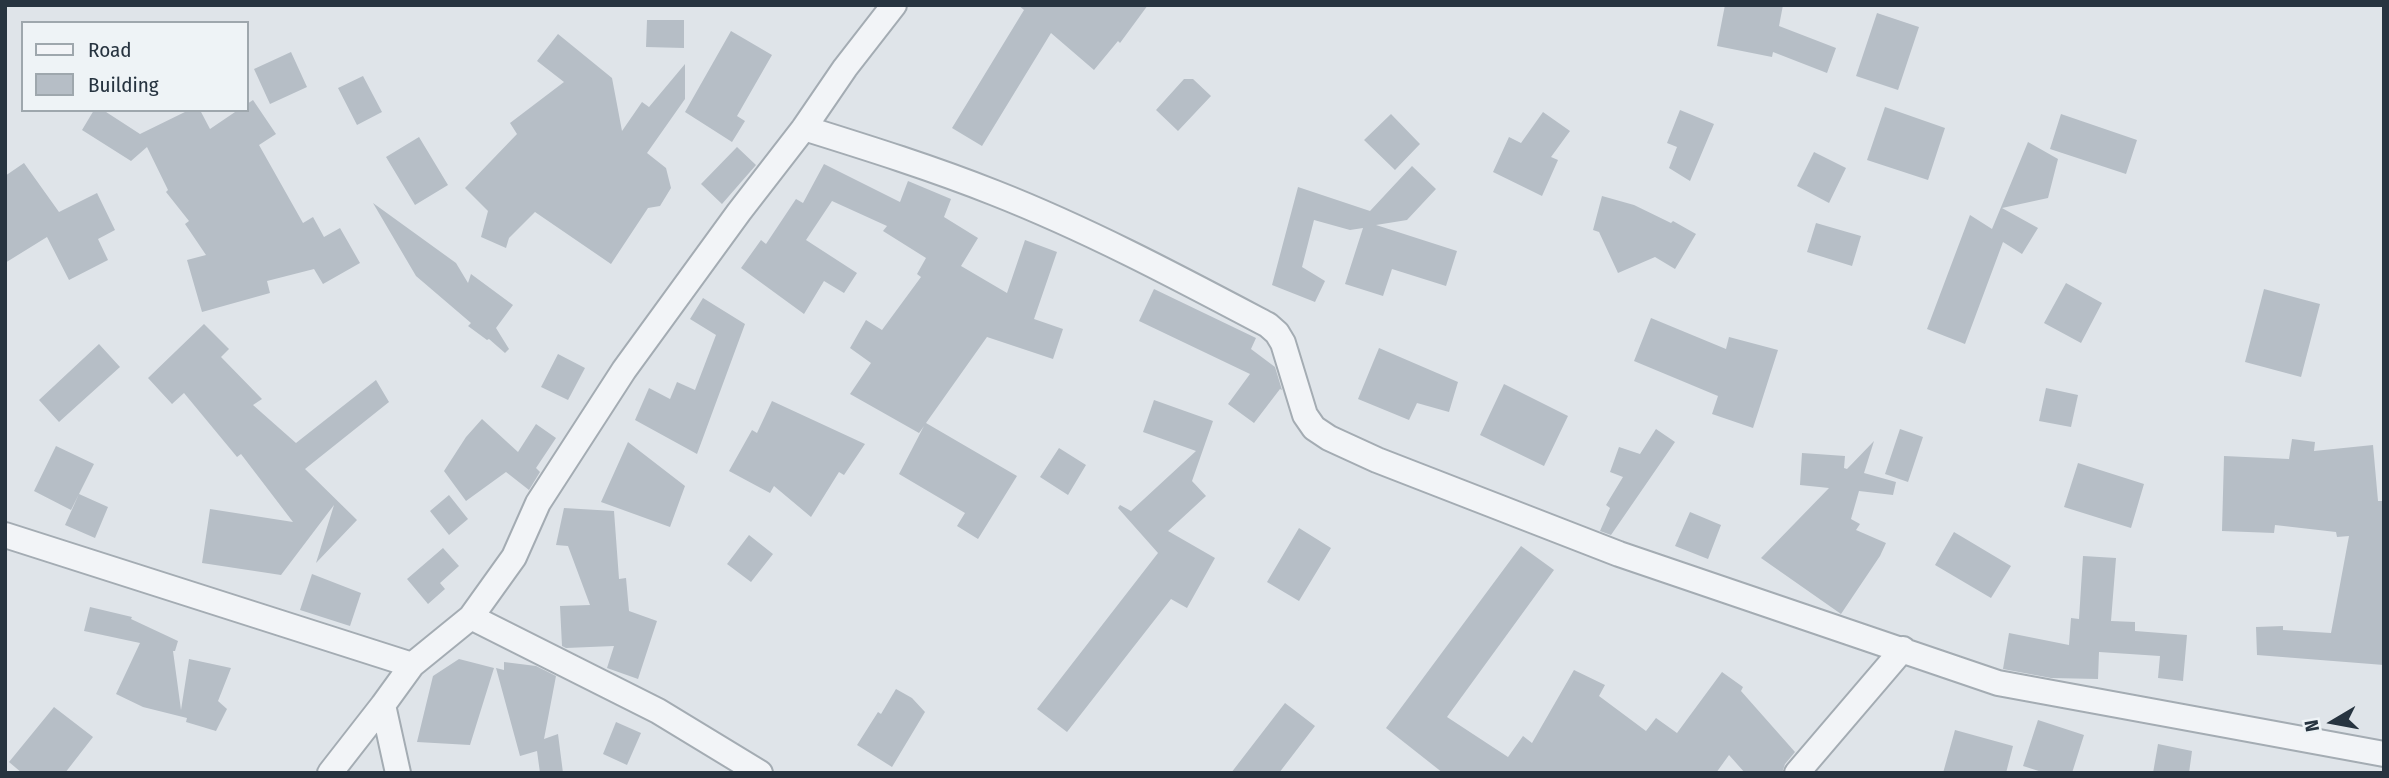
<!DOCTYPE html>
<style>
body{margin:0}
#map{position:relative;width:2389px;height:778px;overflow:hidden;background:#dfe4e9;font-family:"Fira Sans Condensed",sans-serif}
canvas{display:block}
.frame{position:absolute;inset:0;border:7px solid #273440;pointer-events:none}
.legend{position:absolute;left:21px;top:21px;width:228px;height:91px;box-sizing:border-box;background:#eef3f6;border:2px solid #9ea7ad;margin:0;padding:9px 12px;list-style:none;font-size:21px;color:#273440}
.legend li{display:flex;align-items:center;gap:14px;height:35px}
.legend b{width:35px;border:2px solid #9ea7ad}
.north{position:absolute;left:2298px;top:687px;width:70px;height:70px;-webkit-text-stroke:5px #eef3f6;paint-order:stroke;rotate:260deg;font-size:19px;font-weight:700;line-height:28px;text-align:center;color:#273440}
.north::after{content:'';display:block;margin:auto;width:24px;height:32px;background:#273440;clip-path:polygon(50% 0,100% 100%,50% 72%,0 100%)}
</style>
<div id="map">
<canvas width="2389" height="778"></canvas>
<div class="frame"></div>
<ul class="legend">
<li><b style="height:9px;background:#f2f4f7"></b>Road</li>
<li><b style="height:19px;background:#b6bec6"></b>Building</li>
</ul>
<div class="north">N</div>
</div>
<script>
const ctx = document.querySelector('canvas').getContext('2d');
ctx.lineJoin = 'round';
function fillPath(path, color) { ctx.fillStyle = color; ctx.fill(path, 'evenodd'); }
function strokePath(path, color, width, dash) { ctx.strokeStyle = color; ctx.lineWidth = width; ctx.lineCap = dash ? 'butt' : 'round'; ctx.setLineDash(dash || []); ctx.stroke(path); }
fillPath(new Path2D(`
 M1018 5H1148L1120 43 1118 41 1094 70 1051 33 982 146 952 128 1024 10Z
 M1725 5H1783L1779 26 1836 48 1827 73 1773 52 1772 57 1717 46Z
 M1877 13 1919 27 1898 90 1856 76Z
 M647 20H684V48L646 47Z
 M731 31 772 55 737 116 745 121 732 142 685 112Z
 M558 34 612 78 622 131 642 102 649 107 685 64V99L647 153 666 168 671 188 660 206 648 208 611 264 535 212 509 238 506 248 481 237 488 211 465 188 517 134 510 123 564 82 537 61Z
 M291 52 307 87 270 104 254 69Z
 M363 76 382 112 357 125 338 88Z
 M1184 79H1193L1211 96 1178 131 1156 110Z
 M253 100 276 134 259 145 303 223 313 217 324 237 340 228 360 263 323 284 314 269 267 281 270 293 202 312 187 260 206 255 185 224 189 221 166 192 168 190 147 147 131 161 82 130 94 110H103L140 134 189 110H200L210 129 238 110H247V104Z
 M1885 107 1945 128 1928 180 1867 160Z
 M1680 110 1714 124 1690 181 1669 168 1677 147 1667 143Z
 M1543 112 1570 131 1551 157 1558 160 1542 196 1493 172 1509 137 1521 143Z
 M1391 114 1420 144 1395 170 1364 140Z
 M2061 114 2137 140 2126 174 2050 149Z
 M419 137 448 185 415 205 386 157Z
 M2028 142 2058 159 2048 198 2002 208 2038 228 2022 254 2003 242 1965 344 1927 329 1970 215 1992 229Z
 M737 147 756 165 722 204 701 184Z
 M1814 152 1846 168 1829 203 1797 186Z
 M24 163 59 212 97 193 115 230 98 239 108 260 69 280 47 237 5 263V176Z
 M824 164 900 202 908 181 951 199 944 217 978 238 961 266 1007 293 1025 240 1057 252 1034 319 1063 329 1053 359 987 337 926 423 1017 476 978 539 957 526 965 513 899 474 924 426 919 433 850 394 871 363 850 348 866 320 882 330 921 277 917 274 926 258 883 231 887 226 832 201 806 240 857 273 844 293 824 281 804 314 741 268 761 240 766 244 796 199 803 203Z
 M1412 166 1436 189 1407 220 1376 225 1457 251 1446 286 1392 269 1383 296 1345 284 1363 228 1350 230 1314 220 1302 267 1325 281 1315 302 1272 285 1298 187 1370 211Z
 M1602 196 1634 205 1671 223 1673 221 1696 234 1675 269 1655 257 1618 273 1599 232 1593 230Z
 M373 203 456 263 468 283 471 274 513 305 496 328 509 349 505 353 489 339 487 340 468 326 471 323 416 276Z
 M1816 223 1861 236 1852 266 1807 252Z
 M2066 283 2102 303 2081 343 2044 323Z
 M1154 289 1256 338 1251 349 1275 367 1282 390 1280 389 1254 423 1228 404 1250 374 1139 321Z
 M2264 289 2320 304 2301 377 2245 362Z
 M703 298 745 324 697 454 635 420 649 388 670 399 677 382 695 390 716 335 690 319Z
 M1651 318 1726 349 1729 337 1778 350 1753 428 1712 414 1718 396 1634 361Z
 M204 324 229 349 221 357 262 399 253 405 296 443 376 380 389 402 305 469 357 520 316 563 334 505 281 575 202 563 210 509 293 522 241 454 237 457 184 393 172 404 148 378Z
 M99 344 120 367 59 422 39 400Z
 M1379 348 1458 382 1449 412 1417 403 1409 420 1358 399Z
 M558 354 585 368 568 400 541 387Z
 M1504 384 1568 416 1544 466 1480 435Z
 M2046 388 2078 395 2071 427 2039 421Z
 M1154 400 1213 421 1192 481 1206 496 1168 531 1215 558 1187 608 1171 599 1067 732 1037 709 1158 553 1118 508 1120 505 1131 511 1196 451 1143 432Z
 M772 401 865 444 844 475 839 472 811 517 774 486 770 493 729 471 752 430 757 433Z
 M482 419 518 452 536 424 556 438 536 468 540 472 529 490 506 472 466 501 444 471 466 437Z
 M1656 429 1675 442 1611 535 1600 531 1610 508 1606 505 1623 477 1610 472 1619 447 1640 454Z
 M1900 429 1923 437 1908 482 1885 474Z
 M2292 439 2315 442 2314 451 2373 445 2378 501H2384V665L2257 655 2256 627 2283 626V630L2331 633 2349 536 2337 537 2336 532 2275 525 2274 533 2222 531 2224 456 2289 459Z
 M1874 441 1864 473 1896 482 1893 495 1859 491 1851 519 1860 524 1856 530 1886 543 1880 556 1841 614 1761 558 1829 488 1800 485 1802 453 1845 456 1844 468 1847 469Z
 M628 442 685 486 670 527 601 502Z
 M56 446 94 464 71 510 34 491Z
 M1059 448 1086 465 1068 495 1040 477Z
 M2078 463 2144 484 2131 528 2064 507Z
 M79 494 108 507 95 538 65 525Z
 M449 495 468 519 449 535 430 511Z
 M564 508 614 511 619 579 626 578 629 611 657 621 638 679 607 668 614 646 566 648 562 646 560 606 590 605 568 546 556 545Z
 M1690 512 1721 525 1708 559 1675 546Z
 M1299 528 1331 548 1299 601 1267 582Z
 M1954 532 2011 566 1991 598 1935 565Z
 M749 535 773 554 751 582 727 564Z
 M1521 546 1554 570 1447 717 1508 757 1523 736 1532 743 1574 670 1605 685 1599 696 1646 731 1656 718 1677 733 1722 672 1743 687 1741 691 1795 752 1785 764 1782 773H1745L1729 755 1716 773H1443L1386 728Z
 M443 548 459 566 440 583 445 589 428 604 407 579Z
 M2083 556 2116 558 2111 621 2135 622V631L2187 635 2183 681 2158 678 2160 656 2099 652 2098 679 2051 678 2003 669 2009 633 2069 645 2071 618 2079 619Z
 M312 574 361 593 350 626 300 610Z
 M90 607 132 617 131 619 178 641 175 651H173L181 710 189 659 231 668 218 701 227 709 216 731 186 722 187 718 143 707 116 694 140 643 84 631Z
 M459 659 494 668 470 745 417 742 433 676Z
 M504 662 536 666 556 676 544 739 558 734 563 773H540L537 751 520 756 496 668 504 670Z
 M896 689 912 698 925 712 892 767 857 745 878 712 881 714Z
 M1285 703 1315 726 1279 773H1231Z
 M54 707 93 737 65 773H22L9 762Z
 M2038 720 2084 735 2072 773H2045L2023 766Z
 M616 722 641 733 627 765 603 754Z
 M1955 730 2013 746 2006 773H1943Z
 M2158 744 2192 751 2189 773H2153Z`), '#b6bec6');
const minor = new Path2D(`
 M804 128C868 148 932 168 995 193 1089 230 1179 278 1268 325L1277 333 1283 343 1305 415 1314 428 1329 438 1377 460 1619 554 1998 683 2384 754
 M5 535 412 665
 M471 617 658 711 760 773
 M330 773 383 705
 M398 773 383 705 412 665 471 617 514 557 538 503 624 370 739 212 804 128 845 68 894 5
 M1797 773 1903 649`);
strokePath(minor, '#a4acb3', 28);
strokePath(minor, '#f2f4f7', 24);
</script>
